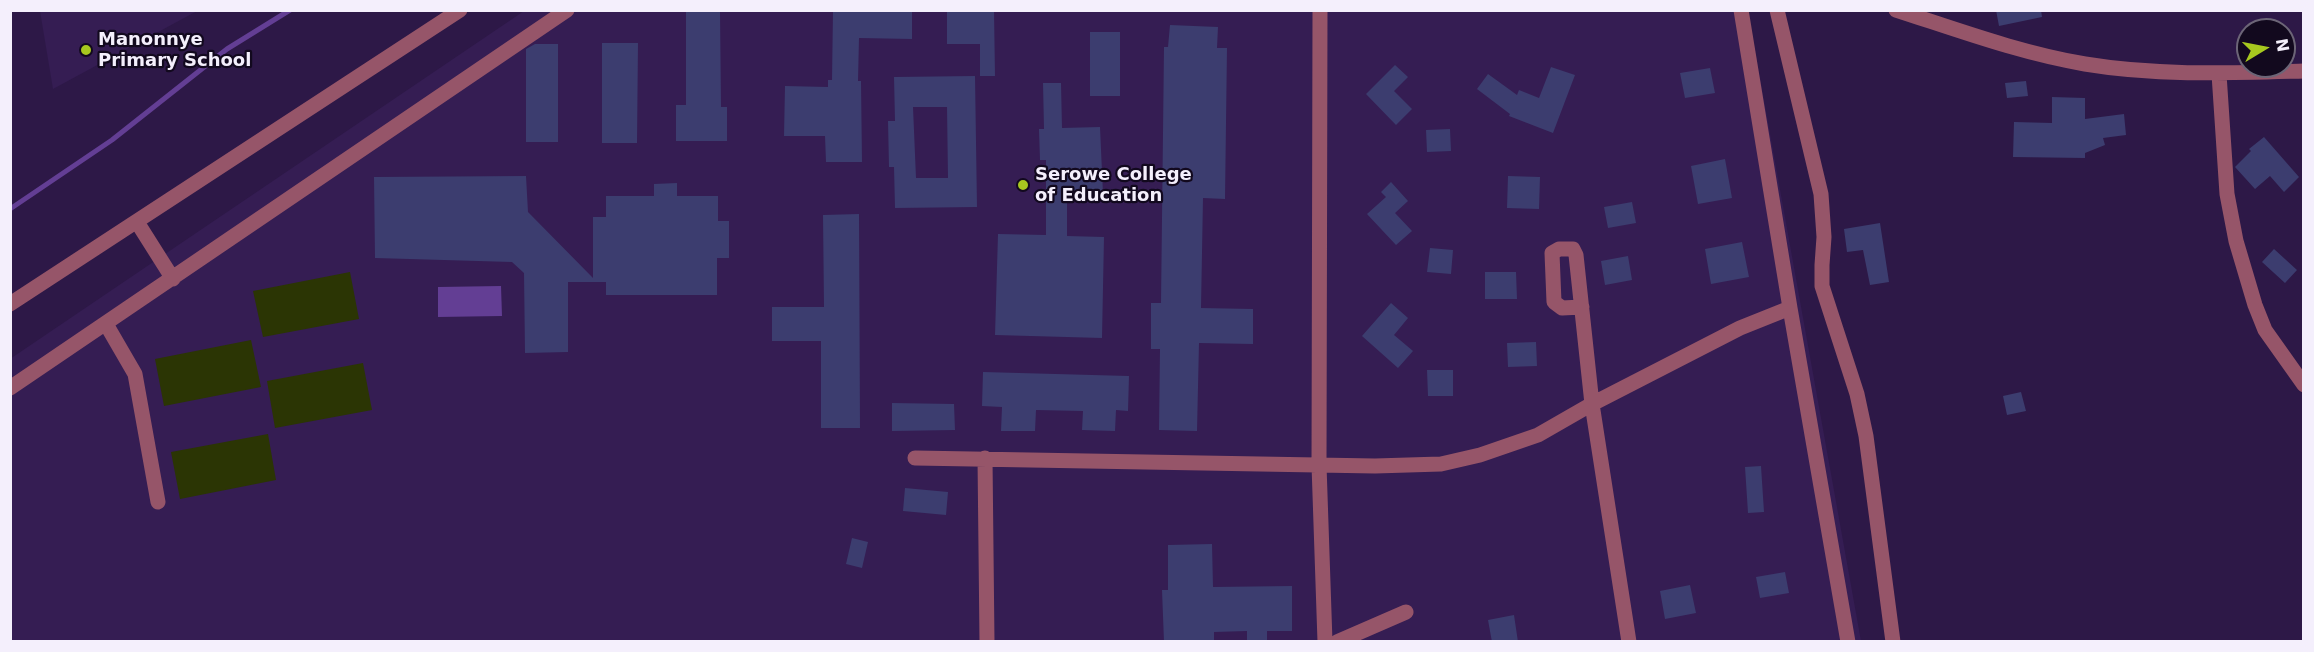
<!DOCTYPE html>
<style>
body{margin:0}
#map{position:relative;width:2314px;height:652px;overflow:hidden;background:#2d1847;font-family:"DejaVu Sans",sans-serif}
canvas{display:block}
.frame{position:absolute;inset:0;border:12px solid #f4effc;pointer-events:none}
.north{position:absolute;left:2236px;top:18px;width:60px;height:60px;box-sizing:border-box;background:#12091e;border:2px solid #6c6577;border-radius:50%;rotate:80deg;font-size:16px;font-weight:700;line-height:24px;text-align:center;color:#f4effc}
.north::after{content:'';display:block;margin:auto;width:21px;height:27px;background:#a7c81f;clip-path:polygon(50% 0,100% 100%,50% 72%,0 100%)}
</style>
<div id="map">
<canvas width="2314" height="652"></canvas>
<div class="frame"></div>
<div class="north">N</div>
</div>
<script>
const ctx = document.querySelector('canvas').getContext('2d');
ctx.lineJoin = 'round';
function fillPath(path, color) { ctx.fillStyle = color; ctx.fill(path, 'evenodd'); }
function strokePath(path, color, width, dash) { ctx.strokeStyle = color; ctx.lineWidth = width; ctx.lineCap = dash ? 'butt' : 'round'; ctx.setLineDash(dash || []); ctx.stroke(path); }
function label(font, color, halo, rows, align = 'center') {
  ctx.font = font + ' "DejaVu Sans",sans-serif'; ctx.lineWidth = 4.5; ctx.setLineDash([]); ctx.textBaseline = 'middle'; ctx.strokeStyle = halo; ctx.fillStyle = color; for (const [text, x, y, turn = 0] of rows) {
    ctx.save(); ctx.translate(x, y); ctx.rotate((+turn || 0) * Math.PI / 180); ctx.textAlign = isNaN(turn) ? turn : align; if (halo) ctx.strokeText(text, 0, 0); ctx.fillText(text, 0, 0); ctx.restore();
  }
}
fillPath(new Path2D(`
 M40 11V10L197 11 53 89Z
 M524 11H1748L1861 641H11L10 359Z`), '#351d53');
fillPath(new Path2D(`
 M350 272 359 319 263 337 253 291Z
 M251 340 261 387 164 406 155 359Z
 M363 363 372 410 275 428 267 381Z
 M268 434 276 480 180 499 171 452Z`), '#2b3504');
fillPath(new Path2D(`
 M501 286 502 316 438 317V287Z`), '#633e94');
strokePath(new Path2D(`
 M10 209 112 140 227 49 290 10`), '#633e94', 5);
fillPath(new Path2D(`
 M833 10H912V39L859 38 858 81H861L862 162H826L825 136H784L785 86 828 87V80H832Z
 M947 10H994L995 76H980V44H947Z
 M1996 10H2041L2042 17 1999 26Z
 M686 11H720L721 107H727V141H676V105H686Z
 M1170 25 1218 27 1217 48H1227L1225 199 1203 198 1201 308 1253 309V344L1199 343 1197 431 1159 430 1160 349H1151V303H1161L1164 47H1168Z
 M1090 32H1120V96H1090Z
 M602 43H638L637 143H602Z
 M535 44H558V142H526V49Z
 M1395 65 1408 77 1394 91 1412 109 1396 125 1366 94Z
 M1551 67 1575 75 1553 133 1509 116 1510 114 1477 89 1488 74 1517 95 1519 90 1539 98Z
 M1710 68 1715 93 1685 98 1680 73Z
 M975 76 977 207 895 208 894 167H889L888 121H895L894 77ZM913 107H947L948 178H916Z
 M2026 81 2028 96 2007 98 2005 83Z
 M1043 83H1061L1062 128 1100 127 1103 194 1067 195V236L1104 237 1102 338 995 335 998 234 1046 235V160H1040L1039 129H1044Z
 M2052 97 2085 98V119L2124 114 2126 135 2103 138 2105 145 2085 153V158L2013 157 2014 122 2052 123Z
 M1450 129 1451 151 1427 152 1426 130Z
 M2264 137 2299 177 2284 192 2270 176 2255 189 2235 167 2251 151 2249 149Z
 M1725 159 1732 198 1698 204 1691 166Z
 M526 176 528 212 593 278V217H606V196H654V184L677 183V196H718V221H729V258H717V295H606V282H568V352L525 353 524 273 512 262 375 258 374 177Z
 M1508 176 1540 177 1539 209 1507 208Z
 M1391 182 1408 201 1395 213 1412 231 1396 245 1367 214 1386 197 1381 192Z
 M1632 202 1636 223 1608 228 1604 207Z
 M859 214 860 428H821V341H772V307H824L823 215Z
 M1880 223 1889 282 1870 285 1863 250 1847 252 1844 229Z
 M1742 242 1749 277 1711 284 1705 249Z
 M1430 248 1453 250 1451 274 1427 272Z
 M2274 249 2297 270 2285 283 2262 262Z
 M1628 256 1632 280 1605 285 1601 261Z
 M1485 272H1516L1517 299H1485Z
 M1391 303 1408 318 1394 335 1413 351 1398 368 1362 336Z
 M1536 342 1537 366 1508 367 1507 343Z
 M1427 370H1453V396H1428Z
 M983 372 1129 376 1128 411 1116 410 1115 431 1082 430 1083 411 1036 410 1035 431H1001L1002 407 982 406Z
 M2021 392 2026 411 2007 415 2003 396Z
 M892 403 954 404 955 430 892 431Z
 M1761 466 1764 512 1748 513 1745 467Z
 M905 488 948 492 946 515 903 511Z
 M852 538 868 542 862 568 846 564Z
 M1212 544 1213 587 1292 586V631H1267V642H1247V631L1214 632V642H1164L1162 590H1168V545Z
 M1785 572 1789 593 1760 598 1756 577Z
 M1690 585 1696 613 1665 619 1660 591Z
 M1514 615 1518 642H1492L1488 620Z`), '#3c3d6f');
strokePath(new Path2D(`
 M1320 10 1319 465 1325 642
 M1741 10 1790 308 1848 642
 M1777 10 1821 194 1824 237 1822 265V286L1857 394 1866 436 1893 642
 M1896 10C1958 30 2020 53 2085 64 2157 76 2231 73 2304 71
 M2219 74 2227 194 2236 241 2255 305 2265 330 2304 385
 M137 222 173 279
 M10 304 460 10
 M1582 307 1562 308 1554 302 1552 253 1559 249H1573L1576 255 1592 404 1629 642
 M106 324 135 374 158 502
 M10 388 567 10
 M915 458 1375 466 1441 464 1480 455 1538 435 1592 404 1740 328 1790 308
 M985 458 987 642
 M1337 642 1406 612`), '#965569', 15);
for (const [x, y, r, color] of [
 [86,50,6,"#a7c81f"],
 [1023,185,6,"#a7c81f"]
]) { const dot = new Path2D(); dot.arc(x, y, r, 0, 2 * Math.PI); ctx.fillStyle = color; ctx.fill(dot); strokePath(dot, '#12091e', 2); }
label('bold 18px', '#f4effc', '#12091e', [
 ["Manonnye",98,40],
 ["Primary School",98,61],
 ["Serowe College",1035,175],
 ["of Education",1035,196]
], 'left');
</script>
